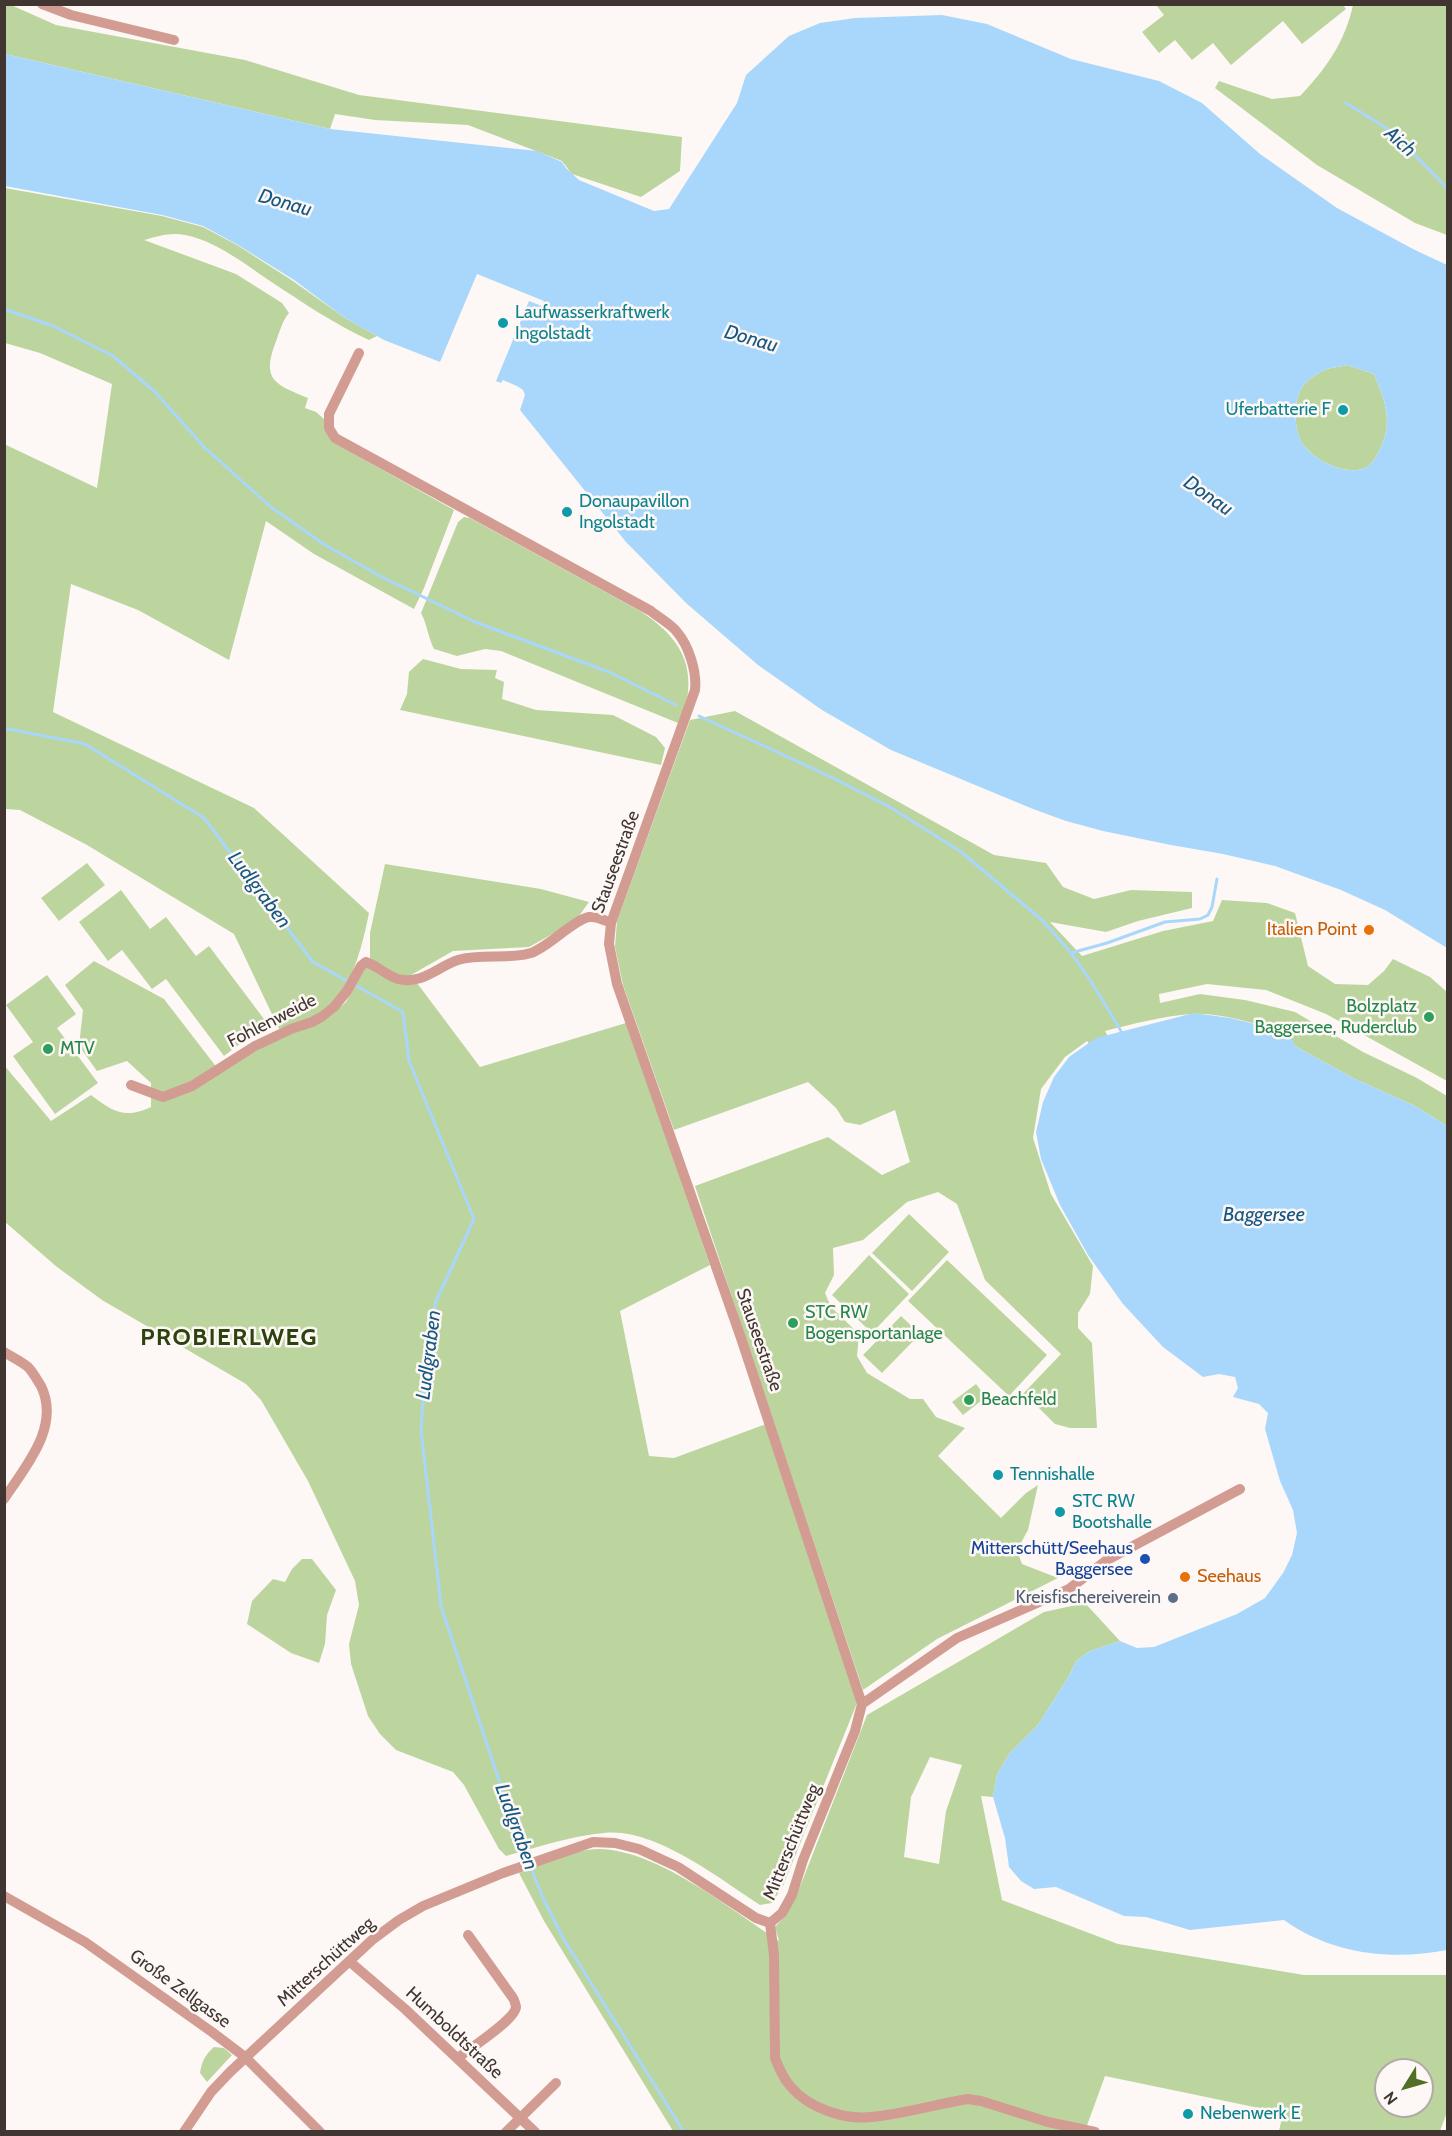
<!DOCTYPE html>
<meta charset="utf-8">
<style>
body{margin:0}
#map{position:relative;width:1452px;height:2136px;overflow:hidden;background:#fdf8f5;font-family:Cabin,sans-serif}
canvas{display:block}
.frame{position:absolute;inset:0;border:6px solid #403530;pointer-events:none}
.north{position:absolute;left:1374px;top:2058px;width:60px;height:60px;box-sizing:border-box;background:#fdf8f5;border:2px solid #b1aaa6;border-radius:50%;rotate:233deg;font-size:16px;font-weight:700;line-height:24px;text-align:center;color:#403530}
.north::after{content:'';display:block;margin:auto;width:21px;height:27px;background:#517026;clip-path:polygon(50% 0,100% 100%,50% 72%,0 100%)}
</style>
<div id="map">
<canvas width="1452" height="2136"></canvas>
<div class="frame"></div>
<div class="north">N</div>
</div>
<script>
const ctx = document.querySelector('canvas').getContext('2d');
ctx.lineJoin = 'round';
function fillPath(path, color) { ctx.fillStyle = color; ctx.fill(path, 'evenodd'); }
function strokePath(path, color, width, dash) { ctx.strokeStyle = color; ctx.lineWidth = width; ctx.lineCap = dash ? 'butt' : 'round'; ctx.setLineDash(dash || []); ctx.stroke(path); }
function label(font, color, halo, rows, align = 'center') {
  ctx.font = font + ' Cabin,sans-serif'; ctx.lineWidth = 5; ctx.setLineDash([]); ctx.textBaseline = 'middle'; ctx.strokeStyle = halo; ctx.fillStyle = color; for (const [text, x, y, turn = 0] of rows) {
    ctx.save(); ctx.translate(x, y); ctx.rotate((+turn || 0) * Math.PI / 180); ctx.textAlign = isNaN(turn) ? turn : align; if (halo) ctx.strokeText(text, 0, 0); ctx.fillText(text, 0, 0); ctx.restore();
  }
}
fillPath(new Path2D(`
 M5 5H11L56 25 245 60 359 95 682 137 680 171 641 197 572 174 562 161 468 125 375 120 335 114 330 129 5 54Z
 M1343 5 1346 9 1302 44 1283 21 1231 65 1213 43 1192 60 1175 40 1159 53 1142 32 1164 15 1156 5Z
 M1353 5H1447V235L1415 223 1317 165 1215 88 1219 81 1272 99 1300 96C1326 69 1345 42 1353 5Z
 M5 188 162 216 203 227 237 245 293 281 345 318 377 336 369 340C334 324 302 302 270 281 245 264 216 241 185 235 171 232 158 236 144 240L236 274 282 303 289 313C282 321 279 334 275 344 261 381 277 385 308 398L305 408 316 412 324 419 336 444 454 510 424 588 414 609 314 554 266 521 229 660 138 610 71 584 53 712 254 808 369 913C363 943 353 985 330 1007 317 1020 296 1024 279 1029L234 934 87 845 20 810 5 809 4 444 97 488 112 384 40 353 5 343Z
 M1347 365 1374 374C1386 403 1394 424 1378 453 1376 457 1371 465 1367 467 1347 478 1309 459 1300 439 1294 424 1293 400 1303 386 1306 381 1319 372 1325 370 1331 367 1340 367 1347 365Z
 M464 517 470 518 640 611C669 630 692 653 688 692 687 702 682 713 678 723L501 651 485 649 457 656 434 649C428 637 427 624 421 613L458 522Z
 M423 659 461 669 497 670 495 678 504 682 502 699 536 710 613 715 656 737 665 748 661 765 400 710 407 694 409 672Z
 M735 711 994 855 1046 863 1063 887 1094 899 1131 890 1192 892V908L1138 921 1106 932 1050 922 1082 956 1163 931 1213 921 1222 900 1267 903 1295 913 1308 966 1335 984 1368 985 1384 971 1393 959 1430 977 1447 992V1081L1326 1014 1266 990 1207 984 1159 994 1160 1003 1200 994 1245 1000 1295 1012 1363 1052 1417 1078 1447 1096V1126L1415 1106 1353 1078 1295 1046 1288 1032C1261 1026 1220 1012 1192 1014 1162 1016 1133 1024 1105 1031L1109 1038 1093 1049 1087 1041 1065 1057 1041 1089 1033 1138 1051 1194 1093 1266 1090 1294 1078 1313V1328L1092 1343 1097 1428H1070L1055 1424 1034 1403 1024 1405 1017 1400 1061 1354 985 1280 957 1204 938 1192 907 1202 863 1240 833 1248 834 1275 825 1293 831 1307 859 1334 857 1356 867 1373 910 1399H923L936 1417 965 1428 938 1456 1001 1518 1026 1493 1038 1485 1028 1530 1017 1550 1022 1564 1058 1578 937 1639 863 1690 695 1186 828 1137 882 1175 910 1162 895 1110 860 1125 845 1122 836 1108 808 1082 674 1130 623 985 615 947 617 921 690 720Z
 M87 863 105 885 59 921 41 898Z
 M385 864 541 889 589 902 579 916 556 932 529 947 453 951 411 975 480 1067 626 1023 710 1265 620 1311 649 1456 674 1458 766 1424 857 1703 783 1886 772 1903 760 1905C720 1879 654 1827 604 1833 571 1836 538 1847 506 1856L499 1849 464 1785 453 1772 396 1750 380 1734 368 1716 351 1664 349 1644 359 1605 355 1581 308 1481 261 1400 246 1384 102 1300 57 1267 5 1222 4 1065 51 1121 91 1095C113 1112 125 1119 151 1107V1083L127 1061 97 1071 79 1046 83 1010 65 985 94 961 164 999 221 1073 274 1040 326 1020 346 1002 370 960V933Z
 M121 890 150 929 166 917 196 956 209 946 267 1023 224 1056 166 979 152 989 122 950 108 961 79 922Z
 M47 975 76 1014 57 1028 98 1083 55 1114 13 1056 33 1042 6 1005Z
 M909 1214 949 1252 912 1291 872 1253Z
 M869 1255 909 1294 872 1333 832 1295Z
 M947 1260 1047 1355 1009 1396 908 1301Z
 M901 1316 920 1334 882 1373 863 1355Z
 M976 1384 986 1397 963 1415 952 1402Z
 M302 1559H312L336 1590 327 1615 325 1644 319 1663 291 1653 247 1624 252 1601 273 1579 285 1582 292 1569Z
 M1085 1603 1120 1641 1090 1651 1076 1661 1069 1676 1038 1725 1009 1754 997 1775 993 1797 981 1796 1002 1900 1118 1944 1304 1975H1447V2112L1440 2131H1279L1283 2113 1105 2076 1085 2131H673L544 1921 519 1873C544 1864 572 1849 599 1849 658 1850 730 1909 779 1941L775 1927 785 1916 796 1897 867 1715 1044 1612ZM930 1757 962 1765 946 1811 939 1864 904 1857 911 1797ZM1386 2070H1422V2106H1386Z
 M214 2047 224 2048 232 2055 207 2082 200 2073C202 2061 205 2055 214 2047Z`), '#bcd59f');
fillPath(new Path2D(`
 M942 15 987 24 1071 59 1159 81 1202 103 1260 154 1337 208 1413 249 1447 265V948L1385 910 1341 890 1275 866 1223 854 1171 845 1103 831 1066 821 1033 809 891 750 822 710 758 665 686 603 626 542 520 410 525 395 523 390 517 386 503 380 501 383 496 381 529 301 542 306 544 301 477 274 440 362 384 340 345 318 294 280 238 245 203 226 162 215 5 186V54L330 129 537 151 562 162 566 168 579 180 654 211 669 209 737 103 746 75 789 36 820 23 855 18ZM1347 365 1374 374C1386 403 1394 424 1378 453 1376 457 1371 465 1367 467 1347 478 1309 459 1300 439 1294 424 1293 400 1303 386 1306 381 1319 372 1325 370 1331 367 1340 367 1347 365Z
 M1194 1013 1230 1018 1289 1032 1295 1046 1353 1078 1415 1106 1447 1126V1950C1391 1961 1331 1954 1284 1920L1190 1930 1146 1917 1124 1916 1056 1887 1034 1889 1021 1881 1009 1867 1005 1838 993 1797 997 1775 1009 1754 1038 1725 1069 1676 1076 1661 1090 1651 1120 1641 1137 1648 1154 1647 1237 1614 1265 1598 1283 1573 1292 1555 1297 1533 1293 1510 1280 1481 1265 1429 1268 1413 1259 1404 1233 1397 1238 1388 1235 1377 1219 1374 1203 1377 1163 1347 1123 1304 1088 1255 1060 1205 1041 1159 1036 1132 1043 1102 1054 1077 1069 1057 1096 1038Z`), '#a9d7fc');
strokePath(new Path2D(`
 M1346 103 1391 131 1448 189
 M4 309 53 326 113 356 155 392 205 448 271 507 325 545 380 576 475 622 609 672 676 705
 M699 716 831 777 888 806 960 851 1043 921 1071 953 1090 980 1121 1031
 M4 728 85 744 204 818 313 962 349 982
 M1071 953 1107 943 1165 922 1200 919 1208 915 1212 907 1217 879
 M355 985 403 1012 409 1061 474 1219 436 1301 426 1360 421 1430 441 1606 518 1837 544 1900 563 1938 684 2132`), '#a9d7fc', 3);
strokePath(new Path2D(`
 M42 4 71 15 174 40
 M359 353 329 414V428L335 438 651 611C659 618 671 624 677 632 689 646 697 672 695 690L611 923 609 944 617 984 741 1338 862 1704
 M131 1085 163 1097 192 1086 255 1046 291 1029 312 1022 323 1016 334 1007 347 991 361 966 366 962C378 966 387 976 398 979 422 985 437 967 458 960 481 953 508 960 531 953 550 946 573 920 589 917 597 916 604 920 611 923
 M4 1352C12 1357 21 1361 28 1367 33 1372 37 1380 41 1386 61 1427 25 1467 4 1499
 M4 1896 85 1942 212 2032 245 2057 320 2132
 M770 1923 782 1913 792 1895 803 1860 855 1731 862 1704 957 1638 1069 1589 1107 1560 1240 1489
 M770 1923 774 1955 775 2058C779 2068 783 2078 791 2087 809 2108 844 2120 871 2117 904 2114 936 2104 968 2099L981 2101 1048 2122 1095 2132
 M349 1961 405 2009 535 2132
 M458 2058C469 2049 515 2020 516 2007 516 2006 514 1999 513 1998L468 1935
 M184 2132 211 2092 230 2072 372 1940 399 1920 423 1906 503 1873 593 1842 615 1843 639 1849 678 1867 756 1918 770 1923
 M506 2132 556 2083`), '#d29c93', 10);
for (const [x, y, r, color] of [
 [503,323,6,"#0f9aa8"],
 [1343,410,6,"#0f9aa8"],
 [567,512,6,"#0f9aa8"],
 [1369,930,6,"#e8710a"],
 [1429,1017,6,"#2e9e5b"],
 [48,1049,6,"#2e9e5b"],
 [793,1323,6,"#2e9e5b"],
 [969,1400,6,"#2e9e5b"],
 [998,1475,6,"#0f9aa8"],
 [1060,1512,6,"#0f9aa8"],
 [1145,1559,6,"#1a4fb4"],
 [1185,1577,6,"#e8710a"],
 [1173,1598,6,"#5c6f8a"],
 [1188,2114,6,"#0f9aa8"]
]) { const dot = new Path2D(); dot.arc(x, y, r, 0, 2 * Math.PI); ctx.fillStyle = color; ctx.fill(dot); strokePath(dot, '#fdf8f5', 2); }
label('18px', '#0d838f', '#fdf8f5', [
 ["Laufwasserkraftwerk",515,313],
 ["Ingolstadt",515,334],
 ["Uferbatterie F",1331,410,"right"],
 ["Donaupavillon",579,502],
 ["Ingolstadt",579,523],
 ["Tennishalle",1010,1475],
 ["STC RW",1072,1502],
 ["Bootshalle",1072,1523],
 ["Nebenwerk E",1200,2114]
], 'left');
label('18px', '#403530', '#fdf8f5', [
 ["Stauseestraße",616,862,-70],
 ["Fohlenweide",272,1021,-27],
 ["Stauseestraße",759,1340,71],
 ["Mitterschüttweg",792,1842,-68],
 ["Mitterschüttweg",326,1962,-42],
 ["Große Zellgasse",180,1989,36],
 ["Humboldtstraße",454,2033,43]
]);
label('18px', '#c56008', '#fdf8f5', [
 ["Italien Point",1357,930],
 ["Seehaus",1197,1577,"left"]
], 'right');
label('18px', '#27864d', '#fdf8f5', [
 ["Bolzplatz",1417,1007,"right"],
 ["Baggersee, Ruderclub",1417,1028,"right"],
 ["MTV",60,1049],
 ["STC RW",805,1313],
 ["Bogensportanlage",805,1334],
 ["Beachfeld",981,1400]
], 'left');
label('18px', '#164399', '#fdf8f5', [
 ["Mitterschütt/Seehaus",1133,1549],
 ["Baggersee",1133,1570]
], 'right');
label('18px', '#4e5e75', '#fdf8f5', [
 ["Kreisfischereiverein",1161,1598]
], 'right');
label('italic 20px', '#165883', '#fdf8f5', [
 ["Aich",1400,142,42],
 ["Donau",285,203,16],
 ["Donau",751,339,16],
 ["Donau",1208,496,35],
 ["Ludlgraben",259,890,53],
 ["Baggersee",1264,1215],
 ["Ludlgraben",429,1355,-83],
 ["Ludlgraben",516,1827,70]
]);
ctx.letterSpacing = '1.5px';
label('bold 24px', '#2d430f', '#fdf8f5', [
 ["PROBIERLWEG",229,1338]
]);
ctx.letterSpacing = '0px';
</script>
